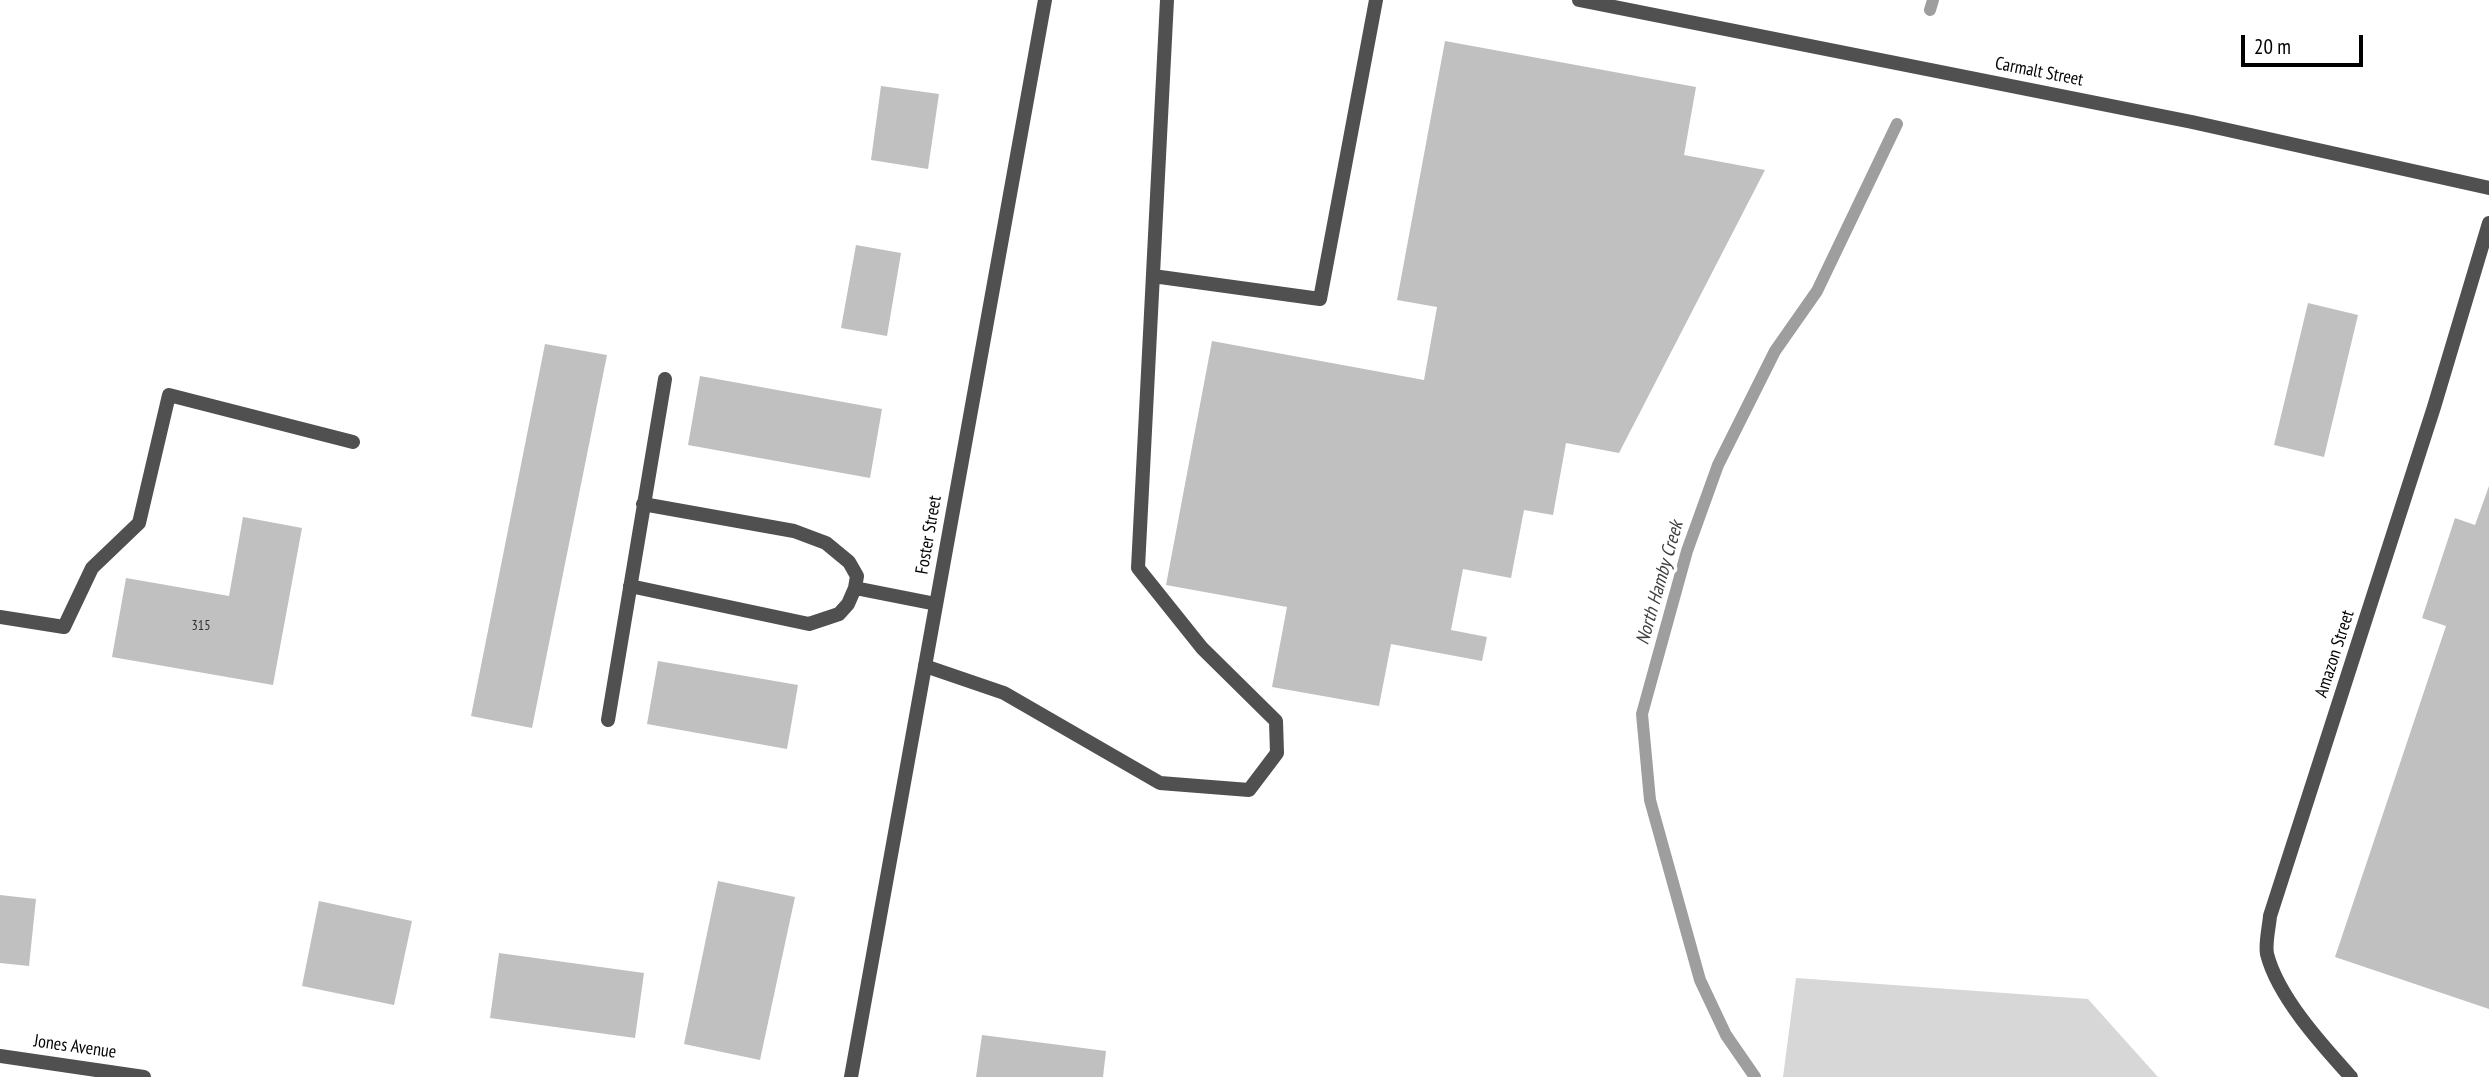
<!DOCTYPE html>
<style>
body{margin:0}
#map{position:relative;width:2489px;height:1077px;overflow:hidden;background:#fff;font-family:"PT Sans Narrow",sans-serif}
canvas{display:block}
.scale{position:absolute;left:2241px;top:35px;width:122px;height:32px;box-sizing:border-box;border:4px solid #000;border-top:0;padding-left:9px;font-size:21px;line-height:24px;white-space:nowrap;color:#000;-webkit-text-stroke:5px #fff;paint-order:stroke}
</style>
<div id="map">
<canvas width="2489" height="1077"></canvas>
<div class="scale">20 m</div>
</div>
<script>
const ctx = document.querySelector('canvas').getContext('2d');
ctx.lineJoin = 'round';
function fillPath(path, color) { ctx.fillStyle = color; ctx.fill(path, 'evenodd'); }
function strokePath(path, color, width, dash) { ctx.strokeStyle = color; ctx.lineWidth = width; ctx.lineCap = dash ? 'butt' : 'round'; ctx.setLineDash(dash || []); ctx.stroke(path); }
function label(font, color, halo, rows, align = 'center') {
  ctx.font = font + ' "PT Sans Narrow",sans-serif'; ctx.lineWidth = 7; ctx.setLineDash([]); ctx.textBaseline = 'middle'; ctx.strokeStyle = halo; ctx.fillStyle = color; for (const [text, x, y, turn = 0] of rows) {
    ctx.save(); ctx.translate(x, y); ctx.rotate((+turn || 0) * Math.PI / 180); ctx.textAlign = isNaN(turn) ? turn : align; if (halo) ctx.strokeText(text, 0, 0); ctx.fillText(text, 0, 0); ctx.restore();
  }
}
fillPath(new Path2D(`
 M1796 978 2088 999 2158 1077H1783Z`), '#d7d7d7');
strokePath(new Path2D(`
 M1930 10 1933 0
 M1755 1077 1726 1035 1700 980 1650 800 1642 714 1687 551 1718 465 1775 351 1817 291 1897 124`), '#9e9e9e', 12);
fillPath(new Path2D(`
 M1445 41 1696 87 1684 155 1765 170 1619 453 1566 443 1553 515 1524 510 1511 578 1463 569 1451 630 1487 637 1482 661 1391 644 1379 706 1272 687 1287 607 1166 585 1212 341 1424 380 1437 307 1397 300Z
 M881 86 939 94 928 169 871 160Z
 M856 245 901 253 887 336 841 328Z
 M2308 303 2358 315 2324 457 2274 445Z
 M545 344 607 355 532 728 471 716Z
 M700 376 882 409 870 478 688 445Z
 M2489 486V1009L2335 957 2446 626 2422 618 2455 518 2475 525Z
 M243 517 302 528 273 685 112 657 126 578 229 596Z
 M658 661 798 685 787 749 647 724Z
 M718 881 795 897 760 1060 684 1044Z
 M0 895 36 899 29 966 0 963Z
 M319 901 412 921 394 1005 302 986Z
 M499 953 644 973 635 1038 490 1018Z
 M982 1035 1106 1051 1103 1077H976Z`), '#c0c0c0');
strokePath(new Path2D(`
 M1153 276 1320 299 1376 0
 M630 586 809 624 839 614 848 604 855 588 857 576 849 562 826 543 794 531 643 504
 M855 588 936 604
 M0 617 64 627 92 568 139 523 169 395 353 442
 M925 666 1004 693 1160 783 1249 790 1277 753 1276 721 1202 648 1138 568 1167 0
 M608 720 665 379`), '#505050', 14);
strokePath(new Path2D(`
 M1579 0 2192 122 2489 188
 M0 1056 144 1077
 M851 1077 1045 0
 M2351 1077C2322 1045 2278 997 2267 954 2265 943 2269 928 2270 916L2434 407 2489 223`), '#505050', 14);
label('14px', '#303030', null, [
 ["315",201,626]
]);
label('18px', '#000', '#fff', [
 ["Carmalt Street",2039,72,11],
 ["Foster Street",929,535,-80],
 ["Amazon Street",2335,654,-72],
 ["Jones Avenue",75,1047,8]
]);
label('italic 19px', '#3f3f3f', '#fff', [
 ["North Hamby Creek",1660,583,-74]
]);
</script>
